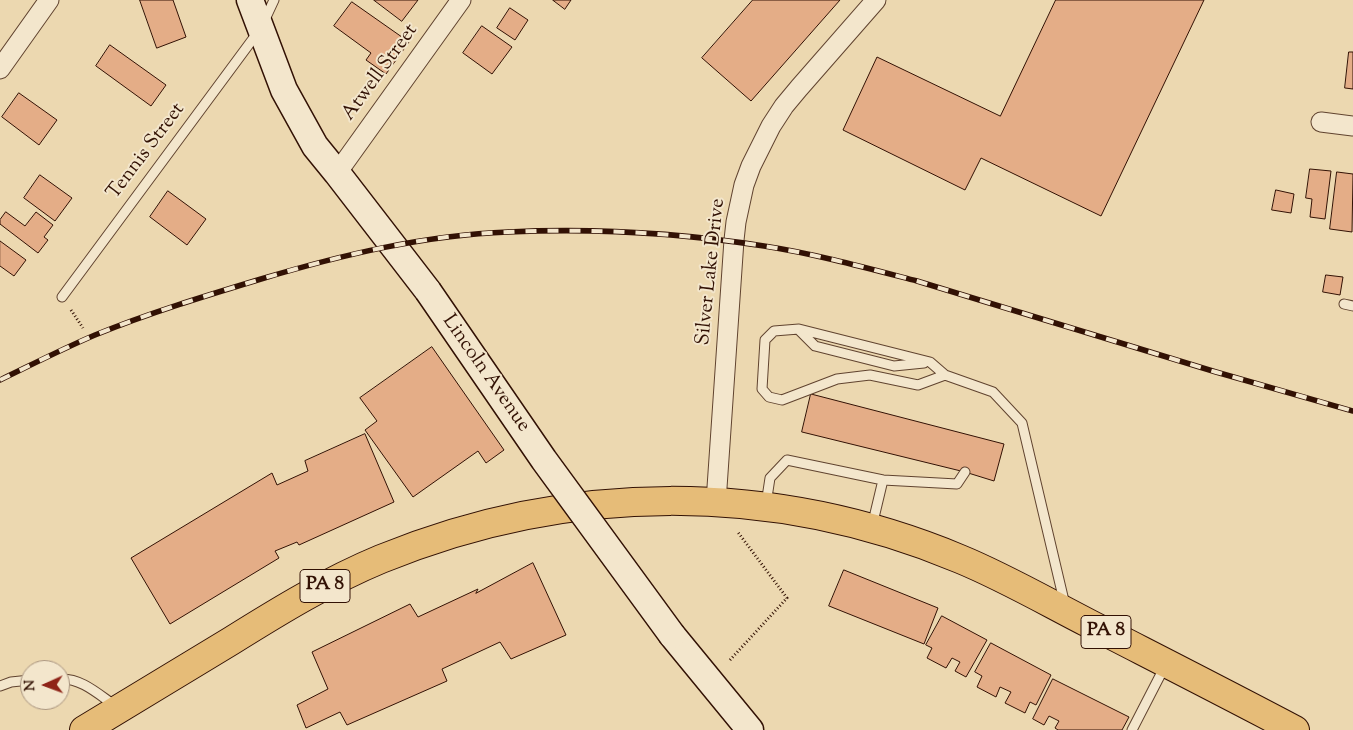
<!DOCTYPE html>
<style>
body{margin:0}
#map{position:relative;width:1353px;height:730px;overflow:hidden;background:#ecd8b0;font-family:"Sorts Mill Goudy",serif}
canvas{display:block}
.north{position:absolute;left:20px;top:660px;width:50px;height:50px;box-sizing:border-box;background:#f3e6cc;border:1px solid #a6917c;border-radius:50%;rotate:268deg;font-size:14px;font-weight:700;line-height:20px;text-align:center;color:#321104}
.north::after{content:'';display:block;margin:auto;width:18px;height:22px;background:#8f2418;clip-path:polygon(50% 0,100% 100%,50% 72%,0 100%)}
</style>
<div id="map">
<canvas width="1353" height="730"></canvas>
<div class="north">N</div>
</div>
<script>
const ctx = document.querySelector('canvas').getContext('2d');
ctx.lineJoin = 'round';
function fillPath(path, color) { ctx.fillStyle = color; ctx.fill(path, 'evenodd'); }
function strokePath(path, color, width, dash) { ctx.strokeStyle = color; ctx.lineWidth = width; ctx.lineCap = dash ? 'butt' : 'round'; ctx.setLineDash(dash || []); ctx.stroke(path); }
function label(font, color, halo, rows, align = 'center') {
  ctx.font = font + ' "Sorts Mill Goudy",serif'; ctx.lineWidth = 4; ctx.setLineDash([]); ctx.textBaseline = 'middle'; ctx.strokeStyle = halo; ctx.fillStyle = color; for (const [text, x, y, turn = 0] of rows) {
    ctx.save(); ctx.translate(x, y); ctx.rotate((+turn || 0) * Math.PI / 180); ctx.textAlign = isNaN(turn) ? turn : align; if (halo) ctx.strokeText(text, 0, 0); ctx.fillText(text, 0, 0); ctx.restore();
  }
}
const building = new Path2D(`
 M140 0H173L186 37 157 48Z
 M374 0H418L402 21Z
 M553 0H571L565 9Z
 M753 0H840L751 101 702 58Z
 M1056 0H1204L1101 216 981 158 965 190 843 130 877 57 1000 116Z
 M352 2 409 42 386 74 366 60 371 53 334 26Z
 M510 8 528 20 515 40 497 28Z
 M482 26 512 47 492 74 463 53Z
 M110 45 166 85 151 106 96 66Z
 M1349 52H1353V89L1345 88Z
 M19 93 57 120 39 145 2 117Z
 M1310 169 1331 171 1325 219 1310 217 1312 199 1306 198Z
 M1337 172 1353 174 1352 232 1330 229Z
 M40 175 72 198 55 221 24 198Z
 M1276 190 1294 194 1291 213 1272 210Z
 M168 191 206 219 187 245 150 217Z
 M6 212 25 226 36 212 53 225 44 237 48 240 38 253 0 224V220Z
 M0 241 26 260 14 276 0 266Z
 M1326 275 1343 277 1340 295 1323 292Z
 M432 347 504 450 486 463 478 451 413 497 365 430 377 421 360 398Z
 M811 394 1004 444 994 481 965 472 802 432Z
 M365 434 394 502 299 545 297 542 275 551 279 558 170 624 131 558 272 473 277 485 308 471 305 461Z
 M533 563 566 635 511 659 500 642 442 669 447 681 347 725 340 712 306 728 297 705 328 689 312 652 410 604 418 617 478 589 476 593Z
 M844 570 938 608 924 644 829 606Z
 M942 616 987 640 966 677 955 671 960 662 952 658 946 668 927 658 932 648 926 645Z
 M991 643 1051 675 1036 705 1030 702 1025 713 1005 703 1011 692 1000 687 996 697 977 687 982 676 975 672Z
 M1053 679 1129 717 1122 730H1058L1055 728 1059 721 1049 716 1044 725 1033 719Z`);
fillPath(building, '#e4ad87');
strokePath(building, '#321104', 1);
const lane = new Path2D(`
 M62 297 261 28 274 0
 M1344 304 1353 306
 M799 330 815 346 894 366 924 363
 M945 375 918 385 870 375 837 379 782 400 769 397 762 389 765 340 774 331 799 329 930 362 945 375 993 392 1022 423 1065 605
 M766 504 770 478 787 460 883 480 957 484 965 472
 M872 526 883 480
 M60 679C82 678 99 695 117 707
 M0 686 11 682 30 680
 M1132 730 1165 666`);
const street = new Path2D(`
 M0 69 49 0
 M1321 122 1353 126
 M337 173 461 0
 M716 502 734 240 736 222 744 185 751 166 771 126 784 106 799 88 876 0`);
const secondary = new Path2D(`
 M250 0 284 90 315 146 337 173 428 291
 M672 635 750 730`);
const highway = new Path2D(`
 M84 730C133 700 182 671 231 641 279 611 328 581 381 559 568 482 773 481 960 559 1004 577 1047 602 1090 624 1158 659 1227 694 1295 730`);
strokePath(lane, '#60432f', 11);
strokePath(street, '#60432f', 21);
strokePath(secondary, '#321104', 29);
strokePath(highway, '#321104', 30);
strokePath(new Path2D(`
 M71 310 83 328
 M730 660 787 598 737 531`), '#321104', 3, [1, 2.5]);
strokePath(lane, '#f3e6cc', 9);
strokePath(street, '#f3e6cc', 19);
strokePath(secondary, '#f3e6cc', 26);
strokePath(highway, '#e6bc78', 28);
const rail = new Path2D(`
 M0 380C31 365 62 349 95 335 149 313 205 296 261 279 341 255 425 235 508 232 593 228 680 233 764 246 816 254 867 268 917 281L1216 372 1353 411`);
strokePath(rail, '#321104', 5.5);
strokePath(rail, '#f3e6cc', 4, [11]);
const secondaryBridge = new Path2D(`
 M428 291 544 460 672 635`);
strokePath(secondaryBridge, '#321104', 29, []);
strokePath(secondaryBridge, '#f3e6cc', 26);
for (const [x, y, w] of [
 [325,586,50],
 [1106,632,50]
]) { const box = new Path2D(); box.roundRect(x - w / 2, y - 16.5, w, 33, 4); ctx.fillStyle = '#f3e6cc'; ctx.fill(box); strokePath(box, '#321104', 1); }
label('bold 19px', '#321104', null, [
 ["PA 8",325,586],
 ["PA 8",1106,632]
]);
label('20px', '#321104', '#f3e6cc', [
 ["Atwell Street",381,73,-54],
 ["Tennis Street",147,152,-53],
 ["Silver Lake Drive",712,272,-84],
 ["Lincoln Avenue",485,374,55]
]);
</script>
